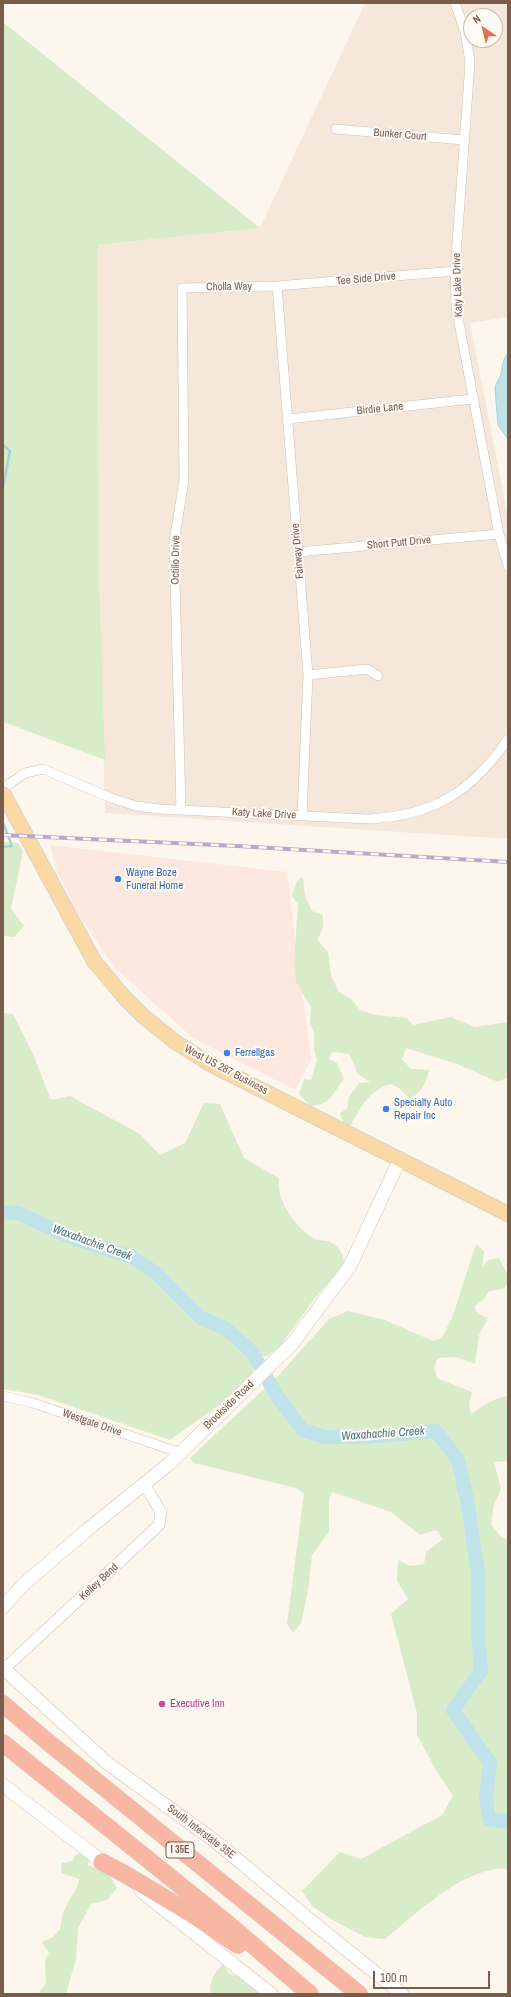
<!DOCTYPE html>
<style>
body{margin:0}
#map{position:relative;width:511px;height:1997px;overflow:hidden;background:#fdf6ec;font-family:"Archivo Narrow",sans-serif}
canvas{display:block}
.frame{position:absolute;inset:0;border:4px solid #7a5c4d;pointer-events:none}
.north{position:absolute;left:463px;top:8px;width:40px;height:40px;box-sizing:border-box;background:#fffaf3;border:1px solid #cabbb1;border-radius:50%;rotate:325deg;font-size:11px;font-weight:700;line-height:16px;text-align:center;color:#7a5c4d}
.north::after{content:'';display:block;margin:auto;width:14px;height:18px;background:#e76f51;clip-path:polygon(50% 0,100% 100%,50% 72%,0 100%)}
.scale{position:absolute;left:373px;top:1971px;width:117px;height:18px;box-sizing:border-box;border:2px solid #7a5c4d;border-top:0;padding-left:5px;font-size:12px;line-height:14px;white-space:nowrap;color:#7a5c4d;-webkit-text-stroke:3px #fffaf3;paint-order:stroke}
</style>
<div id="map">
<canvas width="511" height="1997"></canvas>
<div class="frame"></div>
<div class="north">N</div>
<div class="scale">100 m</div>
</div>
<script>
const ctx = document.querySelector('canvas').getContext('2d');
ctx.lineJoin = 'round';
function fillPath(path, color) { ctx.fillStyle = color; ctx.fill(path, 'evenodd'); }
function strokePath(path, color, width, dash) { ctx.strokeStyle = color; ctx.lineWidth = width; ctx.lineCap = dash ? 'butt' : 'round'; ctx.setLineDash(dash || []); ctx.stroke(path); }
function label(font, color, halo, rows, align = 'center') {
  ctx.font = font + ' "Archivo Narrow",sans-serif'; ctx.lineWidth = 4; ctx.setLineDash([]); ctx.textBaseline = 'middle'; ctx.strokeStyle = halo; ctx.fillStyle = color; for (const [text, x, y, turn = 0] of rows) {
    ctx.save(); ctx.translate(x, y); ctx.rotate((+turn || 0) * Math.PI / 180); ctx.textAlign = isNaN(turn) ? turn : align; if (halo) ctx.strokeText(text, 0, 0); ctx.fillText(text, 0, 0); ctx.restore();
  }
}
fillPath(new Path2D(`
 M365 3H508V317L470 323 508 517V839L105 813 99 575 98 245 260 228ZM471 16H495V40H471Z`), '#f5e8da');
fillPath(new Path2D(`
 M50 845 287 872 311 1060 295 1090 194 1039 115 968 78 914 57 871Z`), '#fde8e0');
fillPath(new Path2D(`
 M3 22 260 228 98 245 99 575 105 760 3 722Z
 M3 842 18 843 23 851 11 909 24 926 14 937 3 936Z
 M303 877 305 896 312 911 323 915V928L317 940 328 952 331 976 339 992 352 1000 360 1010 375 1015 407 1018 413 1025 451 1017 475 1027 508 1022V1077L498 1082 457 1064 406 1048 402 1059 411 1069 429 1070C426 1083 422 1092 410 1099L400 1089 391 1084C369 1090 362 1106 351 1125H344L340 1113 347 1109 349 1097 359 1083 370 1082 358 1074 349 1054 332 1052 329 1059 337 1063 344 1079C332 1094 331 1105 310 1106L299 1094 304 1079 311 1080 317 1060 314 1049V1032L310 1023 311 1007 296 982 294 964 298 904 292 896 297 881Z
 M3 1013 13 1014 33 1054 51 1100 70 1096 140 1134 160 1155 185 1143 204 1103 220 1104 244 1158 279 1178C275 1199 297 1230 315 1239 319 1241 323 1240 327 1241 336 1243 345 1254 344 1264L315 1298 281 1345 268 1356 254 1357 253 1375 229 1398 170 1440 38 1395 3 1389Z
 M476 1244 484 1251 482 1266 489 1260 499 1258 508 1275V1284L503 1289 489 1291 484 1299 474 1307 478 1314 488 1318 479 1335 475 1364 456 1357 438 1358 434 1367 437 1378 472 1392 469 1405 471 1414C484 1406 493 1398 508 1396V1461L494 1462 501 1489 494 1505 491 1524 501 1537 508 1540V1869C464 1866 418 1913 385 1939L365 1937 336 1922 312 1906 302 1891 340 1852 361 1859 442 1815 453 1796 437 1772 417 1735V1713L391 1614 408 1599 397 1581 398 1560 410 1566 424 1564 426 1552 443 1539 436 1530 420 1535 391 1512 332 1492 329 1500V1532L312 1555 308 1591 301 1623 293 1633 287 1624 304 1493 296 1488 194 1463 190 1458 279 1375 329 1319 348 1311 385 1320 433 1341 442 1338 453 1315Z
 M83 1852 91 1859 87 1865 108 1873 117 1888 107 1900 91 1904 78 1928 76 1959 66 1994H38L46 1983 45 1960 49 1953 42 1942 53 1937 60 1929 63 1912 77 1887 79 1879 61 1873 62 1863 73 1861 75 1855Z
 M223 1964 229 1973 240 1977 260 1994H211C208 1982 215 1972 223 1964Z`), '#d8ecc9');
const water = new Path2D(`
 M508 353V439L498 425 495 388C496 382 500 379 501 374 503 365 502 360 508 353Z`);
fillPath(water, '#bfe3e8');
strokePath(water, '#a5d3da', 1);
strokePath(new Path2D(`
 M3 445 10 451 3 487
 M3 823 12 846 3 847`), '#a5d3da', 2.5);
strokePath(new Path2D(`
 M3 1212 18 1213 70 1237 134 1258 157 1274 201 1318 225 1328 252 1352 277 1396 303 1430 325 1437H367L436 1431 458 1460 468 1505 478 1573V1635L481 1671 453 1710 490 1763 486 1798 489 1819 508 1822`), '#bfe3e8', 14);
const minor = new Path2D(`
 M455 3 465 31 470 62 455 271 456 307 499 534 508 566
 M336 129 464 140
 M277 286 308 675 302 816
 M288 419 472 399
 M298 552 499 534
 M308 675 367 669 378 676
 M3 788 25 773 43 769 111 798 136 806 159 809 368 819C433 816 472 792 508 739
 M181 809 174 542 184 480 182 288 277 286 455 271
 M3 1396 33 1403 181 1453`);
const tertiary = new Path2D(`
 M4 1669 159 1525 161 1512 144 1484`);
const secondary = new Path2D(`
 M3 1607 24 1584 86 1531 170 1463 292 1344 350 1266 400 1159
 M3 1668 107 1763 215 1841 311 1921 402 1994
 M3 1785 109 1867
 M141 1891 271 1994`);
const primary = new Path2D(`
 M3 793 94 961 124 997 143 1016 174 1041 210 1064 508 1214`);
const motorway = new Path2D(`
 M3 1704 43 1738 359 1994
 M3 1743 227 1923 310 1994
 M102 1862 123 1873 190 1913 238 1945`);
strokePath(minor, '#d1beb0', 10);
strokePath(tertiary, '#d1beb0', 12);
strokePath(secondary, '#d6c0b0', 14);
strokePath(primary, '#dad1cd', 16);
strokePath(motorway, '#dad1cd', 18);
strokePath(minor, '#fff', 9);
strokePath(tertiary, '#fff', 11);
strokePath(secondary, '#fff', 13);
strokePath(primary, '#fbd9a5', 14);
strokePath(motorway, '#f7b7a3', 17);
const rail = new Path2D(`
 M3 835 237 846 508 862`);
strokePath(rail, '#b9a8c9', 4);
strokePath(rail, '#fffaf3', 2.5, [8]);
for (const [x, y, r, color] of [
 [118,879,4,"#3f7fe0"],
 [227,1053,4,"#3f7fe0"],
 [386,1109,4,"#3f7fe0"],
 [162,1704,4,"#d1479c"]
]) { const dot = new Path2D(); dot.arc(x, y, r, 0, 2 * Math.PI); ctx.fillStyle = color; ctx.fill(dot); strokePath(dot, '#fffaf3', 1.5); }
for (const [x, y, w] of [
 [180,1850,28]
]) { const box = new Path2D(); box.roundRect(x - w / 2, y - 8, w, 16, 3); ctx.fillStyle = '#fffaf3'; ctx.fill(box); strokePath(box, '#7a5c4d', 1); }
label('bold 10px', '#7a5c4d', null, [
 ["I 35E",180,1850]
]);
label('11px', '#7a5c4d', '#fffaf3', [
 ["Bunker Court",400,135,5],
 ["Tee Side Drive",366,279,-5],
 ["Katy Lake Drive",458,285,-92],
 ["Cholla Way",229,287,-1],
 ["Birdie Lane",380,409,-6],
 ["Short Putt Drive",399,543,-5],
 ["Fairway Drive",298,551,-95],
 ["Octillo Drive",176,560,-89],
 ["Katy Lake Drive",264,814,3],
 ["West US 287 Business",226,1070,28],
 ["Brookside Road",229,1405,-44],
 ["Westgate Drive",92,1423,19],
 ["Kelley Bend",99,1582,-43],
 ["South Interstate 35E",201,1832,37]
]);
label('11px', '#366cbe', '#fffaf3', [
 ["Wayne Boze",126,873],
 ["Funeral Home",126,886],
 ["Ferrellgas",235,1053],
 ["Specialty Auto",394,1103],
 ["Repair Inc",394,1116]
], 'left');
label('11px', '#b23c85', '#fffaf3', [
 ["Executive Inn",170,1704]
], 'left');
label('italic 12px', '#437c86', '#fffaf3', [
 ["Waxahachie Creek",92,1243,20],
 ["Waxahachie Creek",383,1434,-4]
]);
</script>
